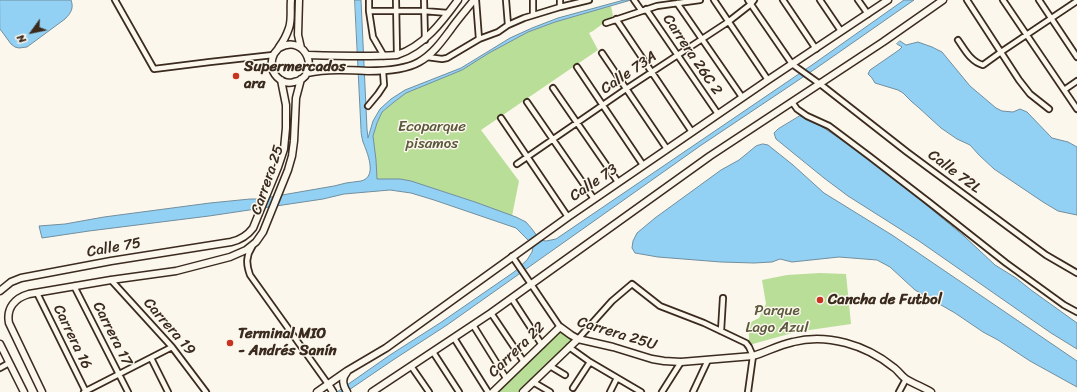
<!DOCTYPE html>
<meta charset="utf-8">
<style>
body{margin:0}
#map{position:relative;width:1077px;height:392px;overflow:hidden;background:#fbf7ec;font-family:Sriracha,sans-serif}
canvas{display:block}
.north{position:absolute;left:12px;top:12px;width:40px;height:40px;-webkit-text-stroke:3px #fbf7ec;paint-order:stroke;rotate:237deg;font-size:11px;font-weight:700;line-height:16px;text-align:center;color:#3b2a1e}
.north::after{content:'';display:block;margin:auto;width:14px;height:18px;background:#3b2a1e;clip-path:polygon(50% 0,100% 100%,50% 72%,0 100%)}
</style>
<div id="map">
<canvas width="1077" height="392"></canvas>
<div class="north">N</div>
</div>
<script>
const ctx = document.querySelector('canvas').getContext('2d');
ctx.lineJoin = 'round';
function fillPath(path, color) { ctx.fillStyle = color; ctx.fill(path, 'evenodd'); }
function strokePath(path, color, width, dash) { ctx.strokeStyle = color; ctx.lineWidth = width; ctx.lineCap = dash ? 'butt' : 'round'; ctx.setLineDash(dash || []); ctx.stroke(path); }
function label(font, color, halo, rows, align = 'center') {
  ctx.font = font + ' Sriracha,sans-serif'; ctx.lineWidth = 3; ctx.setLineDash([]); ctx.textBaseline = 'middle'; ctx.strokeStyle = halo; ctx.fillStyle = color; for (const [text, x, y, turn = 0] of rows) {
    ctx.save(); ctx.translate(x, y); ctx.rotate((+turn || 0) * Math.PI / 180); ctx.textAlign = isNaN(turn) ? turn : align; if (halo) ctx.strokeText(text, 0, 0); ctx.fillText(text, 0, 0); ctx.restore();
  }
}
fillPath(new Path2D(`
 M611 6 613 16 593 31 589 33 598 50 481 130 519 181 512 216 475 202 411 181 400 179H377L376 160 373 136 377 123 382 112 394 102 406 93 462 70 489 53 528 32 555 22Z
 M820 273 846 274 851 324 796 332 749 345V323L759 318 766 304 762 280 787 275Z
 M561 330 573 340 518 392H497Z`), '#b9de98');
const water = new Path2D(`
 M0 0H71C74 8 71 13 65 19L27 47 19 48 15 47 11 44 0 29Z
 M355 0H361L367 129 368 138 373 121 380 109 391 99 405 90 461 68 510 38 532 28 558 18 624 0H631L555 22 528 32 489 53 462 70 406 93 394 102 382 112 377 123 373 136 376 160 377 179H400L411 181 475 202 516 217 526 222 532 229 540 240 546 241 556 239 812 65 904 0H914L815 69 700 146 447 325 393 360 346 392H337L390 355 440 323 514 272 527 260 532 252 533 247 531 243 516 228 434 200 411 193 390 190 344 194 323 199 209 216 89 231 42 238 39 226 65 224 104 217 210 203 250 199H259L334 186C338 185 342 184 346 183 351 182 356 182 361 181 378 177 367 152 363 142 362 138 361 134 361 130Z
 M900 41 906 45 918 42 932 47 942 52 970 86 996 108 1002 111 1013 112 1020 109 1027 112 1052 138 1068 142 1077 147V215L1058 211 1043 202 994 169 979 155 970 145 957 139 941 128 918 107 912 102 903 93 898 90 875 83 872 78 868 74 870 70 899 50 902 47 897 44Z
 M800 116 821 126 833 134 878 165 964 236 995 265 1016 278 1031 290 1077 323V349L1051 333 919 241 848 196 824 178 776 139 774 133 778 129Z
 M763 144 768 145 793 165 824 193 892 235 1077 361V387L1030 361 998 340 983 332 955 313 915 290 890 267 877 260 839 257 792 262 780 259 772 262 754 263 721 262 658 257 635 253 632 248 633 241 637 233 655 218 721 170 739 160 756 146Z`);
fillPath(water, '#93d1f4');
strokePath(water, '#708e9e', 1);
const street = new Path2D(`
 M115 0 154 69 210 62 273 55
 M369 0V11L373 37 384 56
 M396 0 397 55
 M424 0 425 40
 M476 0 479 39
 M506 0 508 25
 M560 0V7
 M634 0 641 10
 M714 0 768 80
 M748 0 792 64 824 87 907 152 1046 255 1077 273
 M783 0 816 49
 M820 0 841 31
 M858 0 868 14
 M967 0 1019 80 1030 94 1049 109
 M1003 0 1077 109
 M1039 0 1077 57
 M677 3 742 97
 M646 9 718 114
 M369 11H424L448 13
 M533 15V0
 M616 19 692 132
 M606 23 657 6 700 0
 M958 40C965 50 971 62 983 65L1001 52 1077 1
 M602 53 667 149
 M427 57 442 59 447 58 479 39 498 32 508 25 524 18 560 7 589 0
 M577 67 643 165
 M553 88 618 182
 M1064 90 1077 81
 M527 102 594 199
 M792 102 797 109 807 116 829 126 869 156 930 203 1006 263 1064 305 1077 312
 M368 106 378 94 384 85 383 71
 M501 118 568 217
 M517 164 626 89 728 22 751 4 754 0
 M252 247C246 256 246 264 250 275L328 384
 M512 256 560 327
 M111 280 172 347 206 392
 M74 286 128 392
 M37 293 86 392
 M512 299 542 345
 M491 313 524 362
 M473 325 506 378
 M721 331 723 298
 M454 338 488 392
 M578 339 612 301 632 284 660 306 704 323 746 343 749 347 753 356 748 392
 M569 347 590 362 641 392
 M433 352 459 392
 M151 358 168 392
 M411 366 429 392
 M550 366 565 375
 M0 368 9 363
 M533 382 550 392
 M573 388 590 362
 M84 392 172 347
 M610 392 617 378
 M662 392 681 362
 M693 392 708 360
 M899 392 906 379`);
const secondary = new Path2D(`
 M299 0 298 35 301 48
 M279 48C307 32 322 77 294 82 288 84 282 82 277 77 271 71 270 62 274 54 275 52 278 50 279 47 283 42 287 34 289 28 292 20 290 9 291 0
 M307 55C338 56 367 57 397 55 424 46 442 22 458 0
 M307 73C328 69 348 70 368 71 385 71 405 70 419 62 433 54 442 41 451 29 458 19 466 10 474 0
 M0 291 11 282 21 278 111 261 231 242C240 240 247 236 253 228L278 167 284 149 286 128V105L281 80
 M0 344 24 392
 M347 372C341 379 343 385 347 392
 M328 384 333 392
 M42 392 9 323C6 308 15 298 29 294L111 280 176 271 230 257 246 250 256 242 263 232 288 170 292 156 294 141 296 98 301 79
 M317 392 347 371 386 348 568 217 768 80 888 0
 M372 392 491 313 710 156 883 42 943 0
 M493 392 560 327 571 335 578 339 613 347 652 359 664 361 681 362 753 356C766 352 779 345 793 342 827 333 866 345 893 367 898 370 901 376 906 379 914 384 923 387 931 392
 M523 392 578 339`);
strokePath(street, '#3b2a1e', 8);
strokePath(secondary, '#3b2a1e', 9);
strokePath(street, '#fbf7ec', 4.5);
strokePath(secondary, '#fbf7ec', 6);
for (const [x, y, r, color] of [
 [236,76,4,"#c8321e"],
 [820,300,4,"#c8321e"],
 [230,343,4,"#c8321e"]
]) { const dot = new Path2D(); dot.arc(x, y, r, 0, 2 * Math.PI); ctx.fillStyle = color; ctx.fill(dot); strokePath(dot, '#fbf7ec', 1.5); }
label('15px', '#3b2a1e', '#fbf7ec', [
 ["Carrera 26C 2",692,55,56],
 ["Calle 73A",629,73,-34],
 ["Calle 72L",954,172,37],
 ["Carrera 25",268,180,-71],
 ["Calle 73",594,183,-34],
 ["Calle 75",114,248,-10],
 ["Carrera 19",169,327,49],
 ["Carrera 17",112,334,63],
 ["Carrera 25U",617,334,17],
 ["Carrera 16",72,337,64],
 ["Carrera 22",517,350,-44]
]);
label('bold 15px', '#3b2a1e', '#fbf7ec', [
 ["Supermercados",244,67],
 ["ara",244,84],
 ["Cancha de Futbol",828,300],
 ["Terminal MIO",238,334],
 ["- Andrés Sanín",238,351]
], 'left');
label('15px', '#5a573c', '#fbf7ec', [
 ["Ecoparque",432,127],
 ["pisamos",432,144],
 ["Parque",777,311],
 ["Lago Azul",777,328]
]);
</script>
